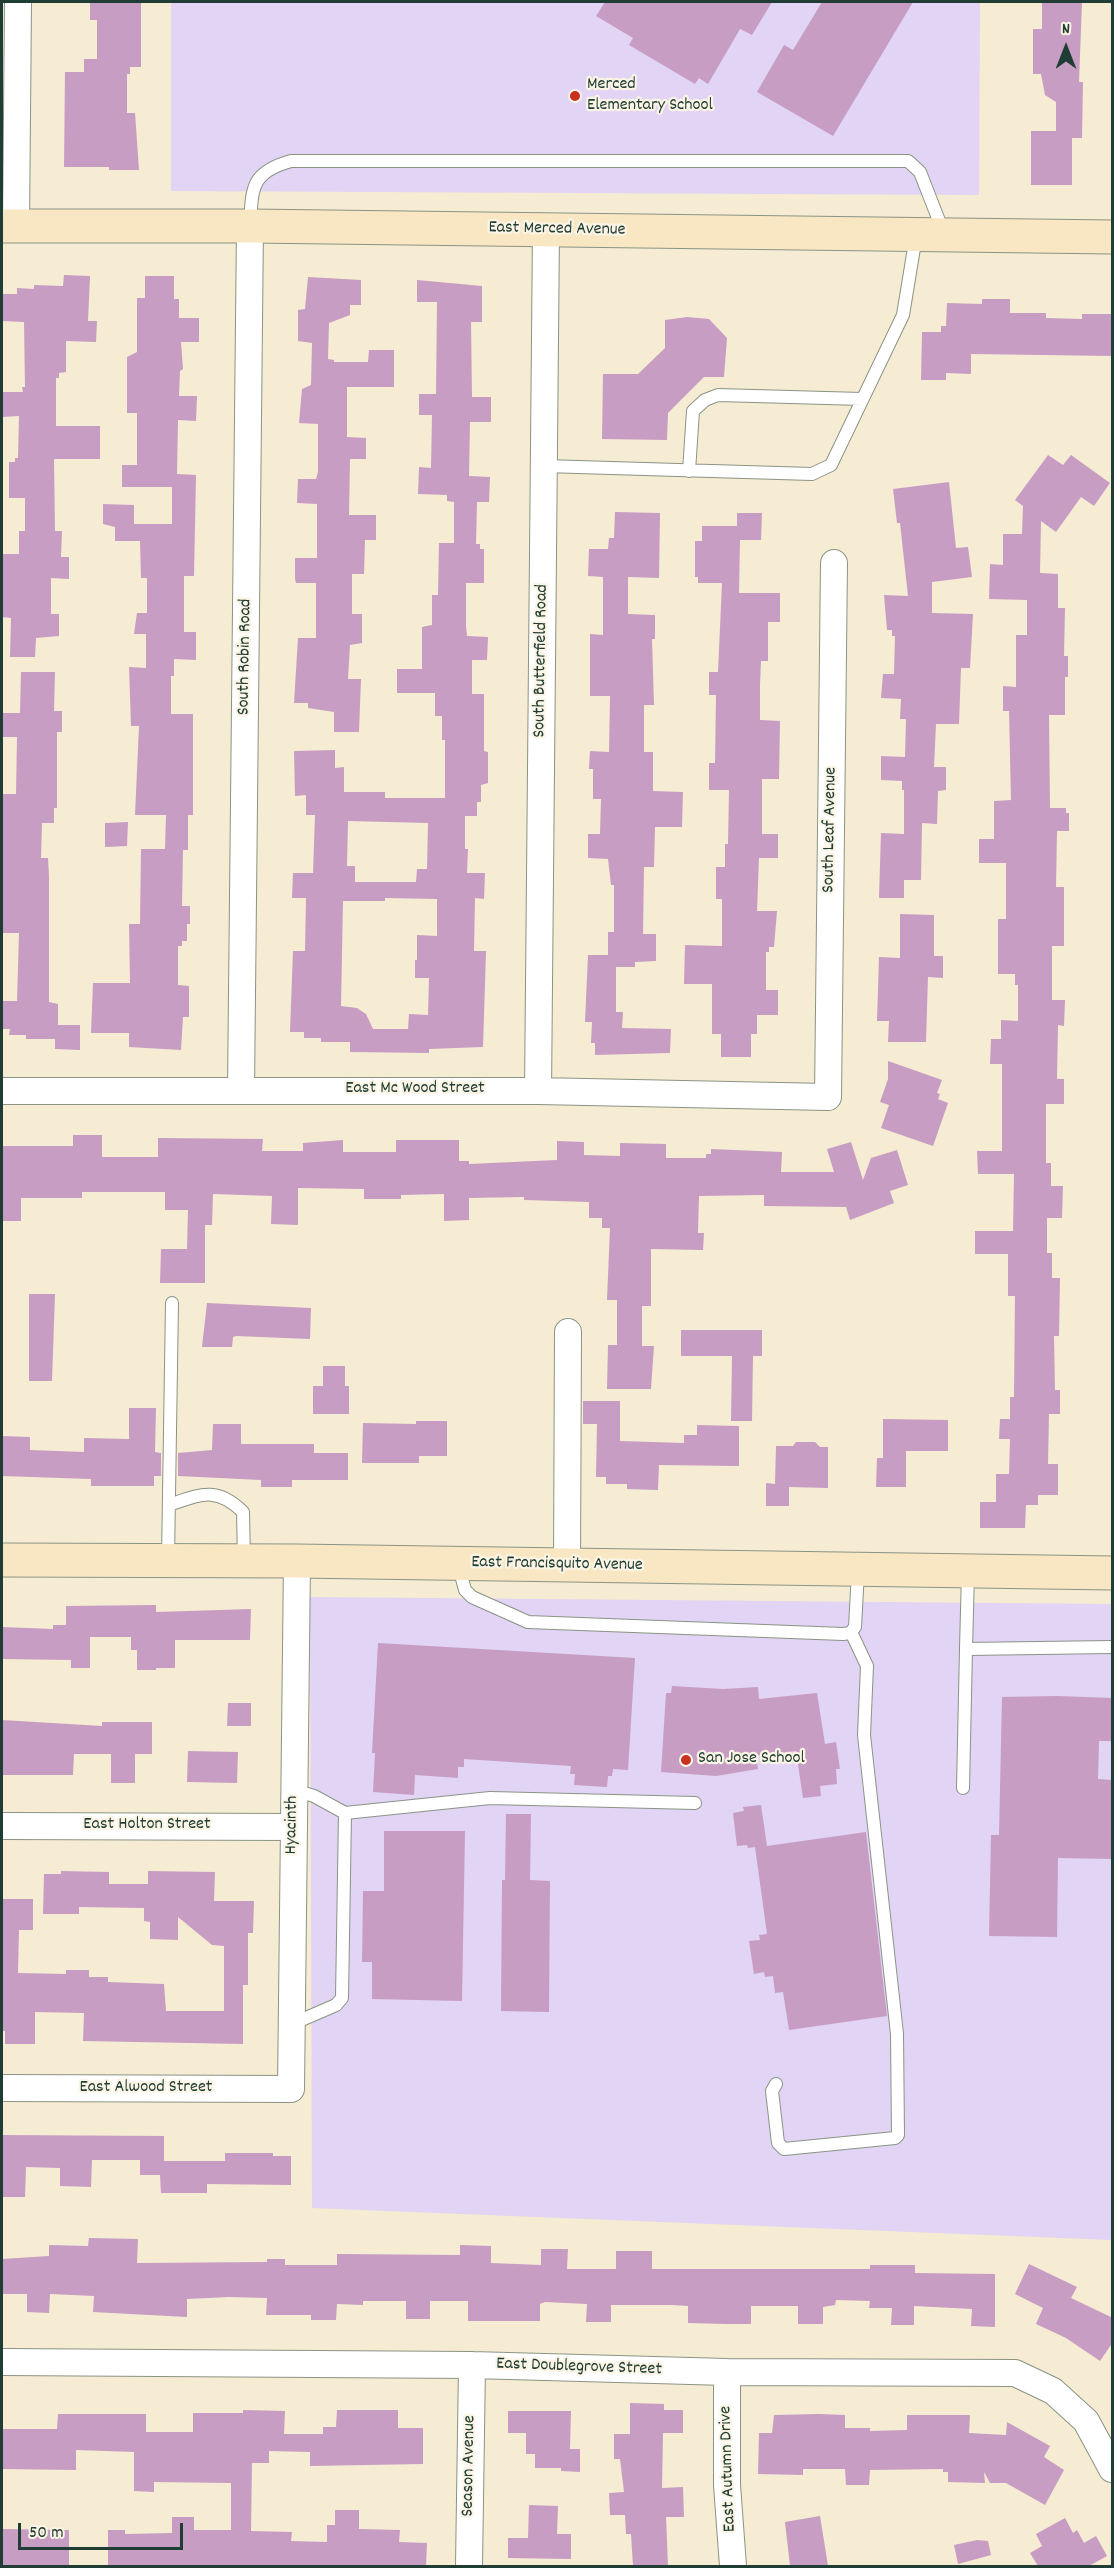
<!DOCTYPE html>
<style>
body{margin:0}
#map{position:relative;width:1114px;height:2568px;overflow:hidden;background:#f6ebd3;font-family:Dekko,sans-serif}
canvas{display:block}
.frame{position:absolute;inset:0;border:3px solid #1f3d34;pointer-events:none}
.north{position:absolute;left:1036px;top:18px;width:60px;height:60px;-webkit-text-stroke:4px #fcf5e5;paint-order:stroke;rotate:0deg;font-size:16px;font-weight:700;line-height:24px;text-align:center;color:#1f3d34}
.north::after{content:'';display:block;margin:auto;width:21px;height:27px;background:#1f3d34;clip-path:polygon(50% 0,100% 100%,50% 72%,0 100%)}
.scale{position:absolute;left:18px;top:2523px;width:165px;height:27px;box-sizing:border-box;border:3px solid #1f3d34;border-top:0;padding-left:8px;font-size:18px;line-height:21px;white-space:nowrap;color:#1f3d34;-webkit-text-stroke:4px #fcf5e5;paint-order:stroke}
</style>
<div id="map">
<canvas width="1114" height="2568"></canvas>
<div class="frame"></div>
<div class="north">N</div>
<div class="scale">50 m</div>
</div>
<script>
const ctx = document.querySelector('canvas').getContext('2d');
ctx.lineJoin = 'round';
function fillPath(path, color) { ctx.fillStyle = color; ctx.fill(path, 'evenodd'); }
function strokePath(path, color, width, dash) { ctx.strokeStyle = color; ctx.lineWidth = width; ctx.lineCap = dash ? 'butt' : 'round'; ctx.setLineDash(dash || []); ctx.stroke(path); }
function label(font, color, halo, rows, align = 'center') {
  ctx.font = font + ' Dekko,sans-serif'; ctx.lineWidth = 4.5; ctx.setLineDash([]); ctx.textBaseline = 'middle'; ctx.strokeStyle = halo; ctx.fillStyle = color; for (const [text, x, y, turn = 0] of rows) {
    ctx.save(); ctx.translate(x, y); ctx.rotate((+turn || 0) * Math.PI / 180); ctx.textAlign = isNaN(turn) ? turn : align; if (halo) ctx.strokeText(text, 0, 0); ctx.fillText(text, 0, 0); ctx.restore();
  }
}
fillPath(new Path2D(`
 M171 2H980L979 195 171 191Z
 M310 1597 1112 1604V2240L312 2208Z`), '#e1d4f4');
fillPath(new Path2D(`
 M90 2H141V67H130V74H127V113H135L139 170H109V167H64L65 72H84V59H97V20H90Z
 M605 2H772L752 35 740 29 708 84 699 78 695 84 629 45 633 38 596 16Z
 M822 2H913L833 136 757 92 784 45 793 50Z
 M1042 2H1082L1079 82H1083L1082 138H1072V185H1031V131H1056V102L1045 95 1041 74H1033V29H1042Z
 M64 275 90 276 88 321H97L96 342 66 341V372L59 373V378H56V426H100V459H54L55 531H62L61 557H69V579L51 578V614H59V636L36 638 35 657H10L11 618 2 617V554H19V531H25V498H9V462H15V458H18L19 416 3 417 2 392H23L22 387H25L24 322 3 321V294H17V288L34 289V285L63 286Z
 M145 276H174V299H179V318H199V342H181L183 369 180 371 179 396H197L196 421 178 420 177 474 196 475 194 576H184V632H196V660L174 659V676H171V714H193V815H188V850H183L182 906H190V924H187V941H182V946H178V985L189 986V1017H183L181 1050 129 1047V1033H91L93 983H130L129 924H140L141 849H165L166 815H135L139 726H131L129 667 146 668V634H134L137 613H147V578H141L140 541H115V527L103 524V504L134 505V524H172V487H122V465H137V413H127V357L137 352V298H145Z
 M308 277 361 280V305H350V315L329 323 328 359 334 360V362H368L369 350H394V387H347V437L366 438V459H350L349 515H376V540H365L364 574H352V614H362V643L350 645 348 679H361L359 732H334V712L308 708V703H294L298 638H316V583H296L295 579V558H317V504L297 503 298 479H316L318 472V424L299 423 302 389 311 385 312 343 298 341V310L305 309Z
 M417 280 482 286V322H471L472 397H491V422H470L469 476 490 477 489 502H477L476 544H480V549H484V583H466V626L467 636 488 637 487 660H472V694H484V751L488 752V783L481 785V802H477V816H465V849H468L467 873H485L484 899 475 898 474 951H486L483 1047 429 1049V1053L350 1052V1042H321V1038H304V1032H290L293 951H305L306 898H292L293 873H313L315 815H306V795L295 796 294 751 335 750V768L344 767V792H385V798H445V740H442V716H435V693H397V669H422V627L432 625V595H438L439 543H454V502L447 501V495L418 494 419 467 431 468 432 415H419V394H436L437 302H417ZM348 821 428 823 427 869H417L416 882H355V866H347ZM385 898 437 899V936L417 935V960H415V978H429L428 1015 409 1014 408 1029H373L366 1014 357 1008 341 1006 343 901H385Z
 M982 299H1010V313H1046V318L1082 319V314H1113V356L971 354V374L946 373V380H921L922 332H941V326H946L947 303 982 304Z
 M687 317 709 319 727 338 724 377H704L668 413 667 440 602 439 603 374H638L665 348V320Z
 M1048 455 1063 465 1071 455 1110 483 1094 506 1081 497 1056 532 1041 521 1040 573 1058 574V608H1065L1064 656H1068V677H1065V715H1049L1050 808H1066V813H1069V831H1057L1056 887H1064V946H1052V1000H1065L1064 1026 1058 1025 1057 1079H1064V1104H1046V1163H1051V1186H1063L1062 1218H1047V1253H1052V1278H1060L1059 1336H1054L1055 1390H1060V1414H1049L1048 1464H1058V1495H1038V1505H1026L1025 1528H980V1502H996V1474H1009L1010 1439H999L1000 1419H1010V1397H1014L1015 1296H1008V1254H975V1231H1013L1014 1174H978L977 1151H1002V1064H990L991 1039H1001V1020L1018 1021V985H1015V974H998V919H1006V863H979V839H994V801L1011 800 1009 711H1003V686L1016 687V635H1027V600L989 599 990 564 1003 565V534H1022L1023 506 1015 500Z
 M949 482 956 548 968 547 972 577 932 582V613L973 614 970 668H961L959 724H936L934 767H946V790L938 791 937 824 922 823 921 880H904V898H879L881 833 904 834V790H902V781L881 780V756L905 757 906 719H900L901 699 881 698 883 674H894L895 636H892V630H887L884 595 908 596 900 523H897L893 489Z
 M615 512 660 513 659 578 628 577V614L655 615V639H652L654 705H644V752H653V791L683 792 682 827H655L654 867H644L643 934H656V961L635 962V967H616V1012H623L622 1028 671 1029 670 1053 595 1055V1043H591L592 1022H585L588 955H608V932H614V885H611L608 859 588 858V834H600L601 799H593V769H589L590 751 609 752 610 696H590V634L603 635V577L588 576 589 549H608L609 538H614Z
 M737 513H762L761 540H740L739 593H780V622H768V661H761L760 685V720L780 721 779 779H762V834H778V858H759L757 911H777L774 947H769V952H766V990H778V1015H757V1034H751V1057H721V1034H712V984H684L685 945 722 946V899H716V867H725V844H728L729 790H709V763H715L716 695H709V672H718L722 583H698V577H695V541H702V526H737Z
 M21 672H55L54 711H62V732H57V808H54V823H42L41 858H48L49 876V1002L58 1004V1025H80V1050L55 1049V1039H26V1035H9L10 1029H2V1001H17L19 933H2V794H16L17 737H2V713H20Z
 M128 822 127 846 105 847V823Z
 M900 914 934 915V956H943V978L928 977 926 1042H888L889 1021H877L879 957 900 958Z
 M888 1061 942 1080 937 1093 940 1094 938 1099 948 1103 933 1146 881 1128 889 1105 880 1102 888 1079Z
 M73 1135H102V1157H158V1138L263 1139 262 1151H303V1143L343 1140V1152H396V1140H459V1161H469V1164L557 1160V1141L584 1142V1155L620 1156V1143L666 1144V1158H706V1154H711V1149L782 1152 781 1172H834L827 1149 851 1142 863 1180 871 1158 897 1150 908 1185 890 1191 894 1203 850 1220 846 1207 764 1206V1195L699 1196 698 1233H704L703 1250 651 1249V1306H642V1346H654L651 1389H607L608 1345H617V1300H607L610 1228H602V1218H589V1202L524 1200V1197L469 1198V1220L444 1221V1194L401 1195V1199H364V1189L298 1188V1225L271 1224 272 1196 213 1194 212 1225H205V1283H160L161 1249H187L188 1210H165V1192H82V1198H21V1221H2V1146H73Z
 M29 1294H55L52 1381H29Z
 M207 1303 311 1308 310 1339 236 1336 233 1337 232 1347H202Z
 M681 1330H762V1356H753L752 1421H731L732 1356H681Z
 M323 1366H345V1386H349V1414H313V1386H323Z
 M583 1401H620V1441L684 1443V1435H697V1425L739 1426V1466L659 1465 658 1490 627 1489V1484H606V1477H596L597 1424H583Z
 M129 1408H156L155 1452 161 1453V1476H154V1486H91V1479L2 1476V1436L30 1437V1450L84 1452V1438L129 1439Z
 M883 1419 948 1420V1451H906V1487H876L877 1458H883Z
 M416 1421H447V1456H419V1463H362L363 1423 416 1424Z
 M213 1424H241V1444H314V1453H348V1480H292V1487H261V1480L178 1476V1453L212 1450Z
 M796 1442H815L820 1447H828V1488L789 1487V1506H766V1483L775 1484 776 1446H793Z
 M156 1605V1612L251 1609 250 1640H175V1668H156V1670H137V1650H131V1637H90V1668H71V1660L2 1659V1627L53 1629V1625H66V1606Z
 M378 1643 635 1658 628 1770 613 1769 612 1776H608L607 1787 574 1785 575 1774H570L571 1766 464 1759V1767H458V1778L415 1775 414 1795 373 1792 375 1753H372Z
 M672 1686 723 1689 758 1687 759 1699 817 1693 825 1744 836 1742 840 1769H836L837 1784 820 1786 821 1796 803 1798 796 1751 756 1756 758 1769 716 1776 661 1772 666 1693H671Z
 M1057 1696 1113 1698V1741H1099L1098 1779 1113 1780V1859L1058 1858 1057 1937 989 1936 991 1835H999L1002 1697Z
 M228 1703H251V1726H227Z
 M2 1720 102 1726V1722H152V1754H135V1783H111V1754H74L73 1775H2Z
 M188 1751 238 1752 237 1783 187 1782Z
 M761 1805 767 1846 866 1832 887 2016 789 2030 783 1992 775 1993 773 1976 765 1977 764 1972 754 1974 749 1941 760 1940 759 1935 767 1934 755 1847 748 1848 747 1845 737 1846 733 1813 744 1811 743 1807Z
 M506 1814H531L530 1880 550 1881 549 2012 501 2011 502 1880H505Z
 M384 1831H465L462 2001 372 1999V1962H362L363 1891H384Z
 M61 1871 109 1872V1884H148V1871L215 1872 214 1901H254L253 1933H248V1985H243V2044L83 2041 84 2013 35 2012V2044H5V2031H2V1899H33V1930H19L18 1973 66 1974V1970H89V1977H108V1982L164 1984 166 2011H224V1946L212 1945 178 1917V1940L150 1939V1922L144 1921V1908L79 1907V1914H43L44 1874H61Z
 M2 2135 164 2136V2161H225V2153H273V2156H291V2185L207 2184V2193H161L160 2175H140V2160H92L91 2187 60 2186V2168L26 2167 25 2197H2Z
 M89 2238 138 2239 137 2263 267 2262V2259H285V2265H337V2254L460 2255V2245L491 2246V2263L541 2265V2249H568L567 2269H616V2251H652V2269H870V2265H915V2273L995 2274V2327L971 2326 972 2309 914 2306V2325H891L892 2308H869L870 2301 836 2300 835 2305 823 2307V2324H798V2306H751V2324H726L688 2323V2306L672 2305H611V2322H586L587 2304 545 2302 540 2304V2321H468V2301H430V2319H406V2301H363V2305L337 2304 336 2320H311V2315H266L267 2298 229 2297 187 2299V2317L93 2312 94 2296 50 2294 49 2313 27 2312V2294H2V2259L49 2256V2245L88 2246Z
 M1029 2264 1077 2287 1071 2298 1113 2318V2342L1100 2361 1066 2338 1036 2324 1043 2308 1015 2294Z
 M630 2403 664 2404V2410H683V2433H663L662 2488 683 2487 684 2517H666L668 2566H633L631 2534H626L625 2515H610L609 2493 624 2492 620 2459H614V2434H630Z
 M243 2410 285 2411 284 2434H323V2427H336L337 2410H398V2428H423V2464L310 2466V2452L269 2451V2463H252L251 2531 292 2532 291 2541 327 2542V2525H335V2510H359V2529L400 2530 399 2542 427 2543 426 2566H108V2530H125V2534L172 2533V2517H194V2530H231V2483L154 2482V2492L134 2491V2452L76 2450V2470L2 2469V2429H57L58 2414H146V2432H193V2413H243Z
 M508 2411H571L570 2449H580V2472L561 2471V2468H535V2454H526V2433H508Z
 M819 2414 845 2415V2428H870V2431L907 2430V2415H970L969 2433 1006 2435 1007 2422 1050 2446 1044 2457 1064 2470 1045 2505 1006 2483H990L984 2472 985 2483 948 2482V2472H943V2469L870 2470 869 2485H846L845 2469H803V2475L758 2474 759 2433H772L774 2415Z
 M529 2505 558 2506 557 2534H571V2559L508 2558V2538H528Z
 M820 2516 828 2566H790L785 2522Z
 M1065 2518 1073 2533 1077 2530 1084 2543 1096 2536 1107 2556 1089 2566H1038L1030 2553 1042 2546 1036 2534Z
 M2 2529 69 2530V2566H2Z
 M977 2540 988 2541 991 2555 958 2564 954 2545Z`), '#c79dc3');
const lane = new Path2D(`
 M250 225C252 188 251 172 291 161H908L920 172 943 231
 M544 466 812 474 831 465 903 315 916 236
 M689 471 693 411 705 400 718 395 862 399
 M169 1505C201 1494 217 1486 243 1512L244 1560
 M168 1559 172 1303
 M458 1564 465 1590 472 1597 528 1622 843 1634 850 1633 855 1627 858 1571
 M968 1572 966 1649 1112 1647
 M963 1788 966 1649
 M345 1813 490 1798 695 1803
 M292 2024 336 2005 342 1998 345 1813 314 1796 294 1790
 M776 2084 772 2091 778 2143 784 2149 895 2138 898 2135 897 2034 864 1735 867 1666 851 1632`);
const street = new Path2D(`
 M16 226 18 2
 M241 1089 250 226
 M2 1091H538L828 1097 834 563
 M538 1091 546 230
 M567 1565 568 1332
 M2 1826 293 1827
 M2 2088 291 2089 297 1561
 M2 2362 472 2365 727 2372 1015 2373 1053 2391 1086 2421 1112 2469
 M727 2372V2485L733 2566
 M469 2566 472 2365`);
const secondary = new Path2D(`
 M2 226H250L1112 237
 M2 1560 297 1561 1112 1573`);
strokePath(lane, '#8a9484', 14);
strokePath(street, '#8a9484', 28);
strokePath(secondary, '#8a9484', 35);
strokePath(lane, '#fff', 12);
strokePath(street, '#fff', 26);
strokePath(secondary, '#f9e7c3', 33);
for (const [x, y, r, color] of [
 [575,96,6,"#c8321e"],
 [686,1760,6,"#c8321e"]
]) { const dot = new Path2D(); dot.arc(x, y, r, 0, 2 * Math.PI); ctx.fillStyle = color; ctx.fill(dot); strokePath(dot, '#fcf5e5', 2); }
label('18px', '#1f3d34', '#fcf5e5', [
 ["Merced",587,86],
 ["Elementary School",587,107],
 ["San Jose School",698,1760]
], 'left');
label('18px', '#1f3d34', '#fcf5e5', [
 ["East Merced Avenue",557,230,1],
 ["South Robin Road",246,657,-89],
 ["South Butterfield Road",542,661,-89],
 ["South Leaf Avenue",831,830,-89],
 ["East Mc Wood Street",415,1090],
 ["East Francisquito Avenue",557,1565,1],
 ["Hyacinth",293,1825,-89],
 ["East Holton Street",147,1826],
 ["East Alwood Street",146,2089],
 ["East Doublegrove Street",579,2368,2],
 ["Season Avenue",470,2466,-89],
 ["East Autumn Drive",729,2469,-92]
]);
</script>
